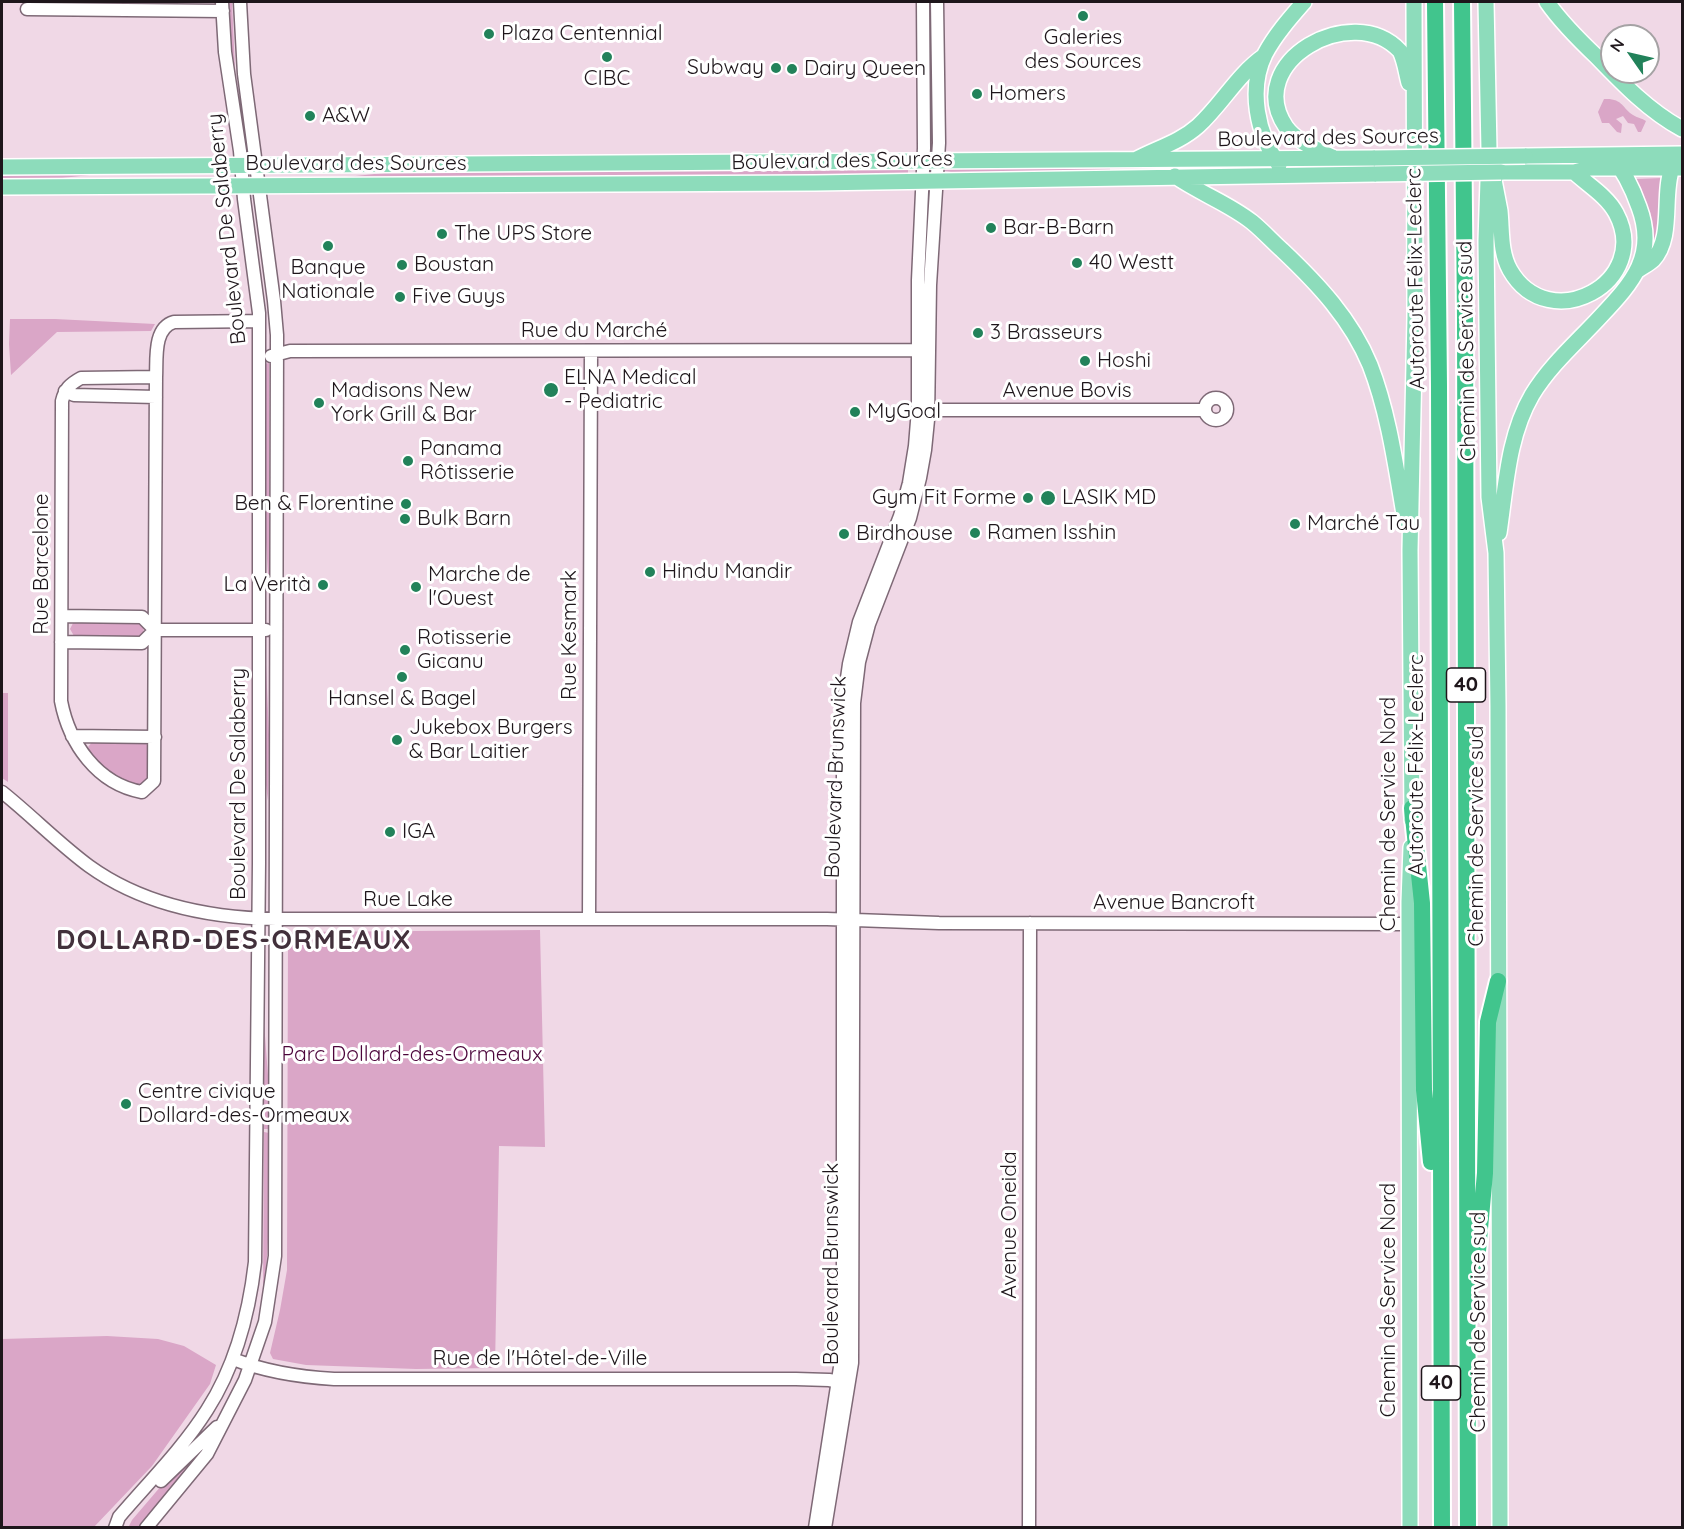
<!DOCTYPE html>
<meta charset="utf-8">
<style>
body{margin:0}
#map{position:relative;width:1684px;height:1529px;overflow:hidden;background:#f0d8e6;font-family:Quicksand,sans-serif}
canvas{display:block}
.frame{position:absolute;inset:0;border:3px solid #1e161b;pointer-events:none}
.north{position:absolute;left:1600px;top:24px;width:60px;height:60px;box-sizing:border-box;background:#fff;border:2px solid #a5a2a4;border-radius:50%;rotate:304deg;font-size:16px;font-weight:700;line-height:24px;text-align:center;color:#1e161b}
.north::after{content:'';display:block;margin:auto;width:21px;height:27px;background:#22825a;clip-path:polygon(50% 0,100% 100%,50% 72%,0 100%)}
</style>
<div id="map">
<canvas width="1684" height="1529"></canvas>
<div class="frame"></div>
<div class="north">N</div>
</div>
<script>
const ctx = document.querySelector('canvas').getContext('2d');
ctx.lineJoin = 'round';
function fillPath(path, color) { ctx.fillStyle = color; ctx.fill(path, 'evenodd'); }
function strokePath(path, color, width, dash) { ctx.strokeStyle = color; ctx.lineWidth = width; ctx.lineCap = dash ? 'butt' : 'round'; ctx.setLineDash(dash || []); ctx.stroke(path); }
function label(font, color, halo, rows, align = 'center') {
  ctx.font = font + ' Quicksand,sans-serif'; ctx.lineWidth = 6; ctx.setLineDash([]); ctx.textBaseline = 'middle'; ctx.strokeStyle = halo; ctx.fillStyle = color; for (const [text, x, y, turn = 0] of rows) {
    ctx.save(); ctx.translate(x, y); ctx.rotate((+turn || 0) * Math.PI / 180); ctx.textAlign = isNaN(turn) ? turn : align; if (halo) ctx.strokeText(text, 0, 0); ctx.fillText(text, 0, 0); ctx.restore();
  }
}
fillPath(new Path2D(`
 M227 2H232L235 68 229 39Z
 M1604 99C1623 98 1622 108 1633 115 1637 118 1642 118 1646 121L1641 132H1638L1634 124 1628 123 1623 116 1616 119 1622 124 1621 133 1617 132 1609 123H1602L1598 112Z
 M1110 168V170L958 173 945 171V169Z
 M908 169V175L337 178 393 172Z
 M108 173 53 179 2 180V174Z
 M1662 178 1658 237 1651 254V222L1636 179Z
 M10 319H55L155 324 151 331 57 332 11 375 9 344Z
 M269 363V576L268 575 264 510V364Z
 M76 621 139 622 144 627 143 635 140 638 74 636 70 629 73 623Z
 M266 665 269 735 268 801 264 770Z
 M2 693H8V782L2 778Z
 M93 741 149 743 151 777 139 787C120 782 94 767 88 747Z
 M540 930 545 1147 499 1146 495 1368 416 1369 306 1365 273 1359 270 1353 280 1310 287 1270 288 939 293 932Z
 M264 1023 268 1075 269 1129H264Z
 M264 1132 269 1133C269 1186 271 1240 263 1293Z
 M107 1336 158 1339 184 1346 216 1365 210 1384 152 1466 94 1527H2V1339Z
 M196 1453 200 1456 142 1527 128 1528 132 1520 173 1472Z`), '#daa6c7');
const minor = new Path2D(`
 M27 9 223 11
 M271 356 290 351 924 350
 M156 377 81 378C70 384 65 389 62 401L61 701C69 743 97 784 142 792L154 781 156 377C157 359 153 328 174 322L259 321
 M65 391 74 395 156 397
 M1205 409a11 11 0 1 1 22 0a11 11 0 1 1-22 0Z
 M928 410H1205
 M62 616 142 617 155 630
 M61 642 142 643 155 630H266
 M72 736 155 737
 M2 792C32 816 58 843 89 866 143 905 211 918 276 919H827L939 923 1409 924
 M589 919 591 351
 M233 1359C266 1372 299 1377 334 1379H796L829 1380 847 1383
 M161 1481 217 1427
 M115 1528 119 1517C149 1482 183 1448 207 1410 236 1365 249 1314 255 1262L259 863V313L244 199 240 151 225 52 222 2
 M146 1528 207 1454 245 1380 265 1322 275 1256 277 335 274 301 244 74 240 2
 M815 1528 843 1348V706L849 664 859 622 900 516 909 483 915 446 918 409V280L924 148 923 2
 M825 1528 852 1363 854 703 859 662 869 624 910 518 920 478 925 450 928 420 930 285 939 143 937 2
 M1029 1528 1030 923`);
const major = new Path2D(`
 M1486 2 1489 150 1486 241 1489 497 1496 553 1498 706 1500 1528
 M1547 2C1561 22 1579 40 1597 57 1623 84 1649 111 1682 129
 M1525 156 1682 154
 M1332 157C1316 149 1297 142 1286 127 1242 62 1353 0 1400 51 1405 61 1406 72 1409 83
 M1137 159C1158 148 1180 142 1198 126 1222 104 1237 75 1264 56
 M1279 165C1257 134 1248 89 1265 54 1275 35 1290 18 1304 2
 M2 167 1375 158
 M1501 172H1574L1590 168H1682
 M1175 176C1199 193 1228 203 1252 222 1263 231 1272 241 1282 250 1318 284 1351 319 1370 365 1389 414 1396 468 1405 520
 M1494 180C1496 190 1498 201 1500 211 1502 231 1500 252 1510 270 1549 338 1653 282 1616 213 1607 196 1588 185 1574 172
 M2 187 815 183 1376 174
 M1637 271C1642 267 1649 264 1653 260 1674 238 1662 195 1672 168
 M1499 533C1506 486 1508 436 1532 395 1550 365 1578 341 1601 316 1633 282 1657 255 1639 207 1632 187 1624 171 1611 155
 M1412 820 1410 550 1415 317 1414 2
 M1410 1528 1409 902 1411 847`);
const highway = new Path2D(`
 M1435 2 1439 386 1442 1528
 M1462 2 1465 319 1468 1528
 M1412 808 1422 903 1424 1090 1431 1162
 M1477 1262 1485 1173 1488 1022 1498 981`);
strokePath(minor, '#7e6976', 15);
strokePath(major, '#fff', 18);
strokePath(highway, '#fff', 20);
strokePath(minor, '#fff', 12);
strokePath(major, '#8ddcbb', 15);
strokePath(highway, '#41c58d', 16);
const majorBridge = new Path2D(`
 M1375 158 1525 156
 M1376 174 1501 172`);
strokePath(majorBridge, '#fff', 18, []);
strokePath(majorBridge, '#8ddcbb', 15);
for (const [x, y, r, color] of [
 [1083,16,6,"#22825a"],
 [489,34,6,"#22825a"],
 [607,57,6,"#22825a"],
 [776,68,6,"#22825a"],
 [792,69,6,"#22825a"],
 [977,94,6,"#22825a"],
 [310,116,6,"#22825a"],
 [991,228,6,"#22825a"],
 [442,234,6,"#22825a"],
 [328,246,6,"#22825a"],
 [1077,263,6,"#22825a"],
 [402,265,6,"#22825a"],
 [400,297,6,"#22825a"],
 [978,333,6,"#22825a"],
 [1085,361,6,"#22825a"],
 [551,390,8,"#22825a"],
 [319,403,6,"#22825a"],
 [855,412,6,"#22825a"],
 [408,461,6,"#22825a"],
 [1028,498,6,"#22825a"],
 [1048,498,8,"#22825a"],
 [406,504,6,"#22825a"],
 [405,519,6,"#22825a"],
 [1295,524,6,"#22825a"],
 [975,533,6,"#22825a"],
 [844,534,6,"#22825a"],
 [650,572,6,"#22825a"],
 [323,585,6,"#22825a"],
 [416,587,6,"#22825a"],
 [405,650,6,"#22825a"],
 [402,677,6,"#22825a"],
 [397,740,6,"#22825a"],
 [390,832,6,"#22825a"],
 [126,1104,6,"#22825a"]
]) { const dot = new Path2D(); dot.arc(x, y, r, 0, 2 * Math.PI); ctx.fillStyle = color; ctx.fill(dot); strokePath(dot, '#fff', 2); }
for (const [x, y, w] of [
 [1466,685,39],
 [1441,1383,39]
]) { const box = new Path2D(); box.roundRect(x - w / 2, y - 17, w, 34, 4.5); ctx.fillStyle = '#fff'; ctx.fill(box); strokePath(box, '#1e161b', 1.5); }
label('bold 20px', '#1e161b', null, [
 ["40",1466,685],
 ["40",1441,1383]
]);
label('21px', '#1e161b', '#fff', [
 ["Plaza Centennial",501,34],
 ["Galeries",1083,38,"center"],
 ["des Sources",1083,62,"center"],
 ["Subway",764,68,"right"],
 ["Dairy Queen",804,69],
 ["CIBC",607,79,"center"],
 ["Homers",989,94],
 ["A&W",322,116],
 ["Bar-B-Barn",1003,228],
 ["The UPS Store",454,234],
 ["40 Westt",1089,263],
 ["Boustan",414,265],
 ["Banque",328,268,"center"],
 ["Nationale",328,292,"center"],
 ["Five Guys",412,297],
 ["3 Brasseurs",990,333],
 ["Hoshi",1097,361],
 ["ELNA Medical",564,378],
 ["- Pediatric",564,402],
 ["Madisons New",331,391],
 ["York Grill & Bar",331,415],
 ["MyGoal",867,412],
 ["Panama",420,449],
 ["Rôtisserie",420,473],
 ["Gym Fit Forme",1016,498,"right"],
 ["LASIK MD",1062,498],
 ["Ben & Florentine",394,504,"right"],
 ["Bulk Barn",417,519],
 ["Marché Tau",1307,524],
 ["Ramen Isshin",987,533],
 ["Birdhouse",856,534],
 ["Hindu Mandir",662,572],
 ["Marche de",428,575],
 ["l'Ouest",428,599],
 ["La Verità",311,585,"right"],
 ["Rotisserie",417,638],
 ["Gicanu",417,662],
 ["Hansel & Bagel",402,699,"center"],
 ["Jukebox Burgers",409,728],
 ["& Bar Laitier",409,752],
 ["IGA",402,832],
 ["Centre civique",138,1092],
 ["Dollard-des-Ormeaux",138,1116]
], 'left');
label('21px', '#1e161b', '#fff', [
 ["Boulevard des Sources",1328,138,-1],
 ["Boulevard des Sources",842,161,-1],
 ["Boulevard des Sources",356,164],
 ["Boulevard De Salaberry",227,229,-96],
 ["Autoroute Félix-Leclerc",1416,279,-91],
 ["Rue du Marché",594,331],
 ["Chemin de Service sud",1467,351,-91],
 ["Avenue Bovis",1067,391],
 ["Rue Barcelone",42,564,-90],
 ["Rue Kesmark",570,635,-90],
 ["Autoroute Félix-Leclerc",1417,765,-90],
 ["Boulevard Brunswick",836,777,-88],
 ["Boulevard De Salaberry",239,784,-90],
 ["Chemin de Service Nord",1389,814,-90],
 ["Chemin de Service sud",1477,836,-90],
 ["Rue Lake",408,900],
 ["Avenue Bancroft",1174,903],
 ["Avenue Oneida",1010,1225,-90],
 ["Boulevard Brunswick",832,1264,-90],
 ["Chemin de Service Nord",1389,1300,-90],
 ["Chemin de Service sud",1479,1322,-90],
 ["Rue de l'Hôtel-de-Ville",540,1359]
]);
label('21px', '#4c053b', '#fff', [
 ["Parc Dollard-des-Ormeaux",412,1055]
]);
ctx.letterSpacing = '1.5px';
label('bold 27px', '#42303b', '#fff', [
 ["DOLLARD-DES-ORMEAUX",234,941]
]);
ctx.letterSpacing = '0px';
</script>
